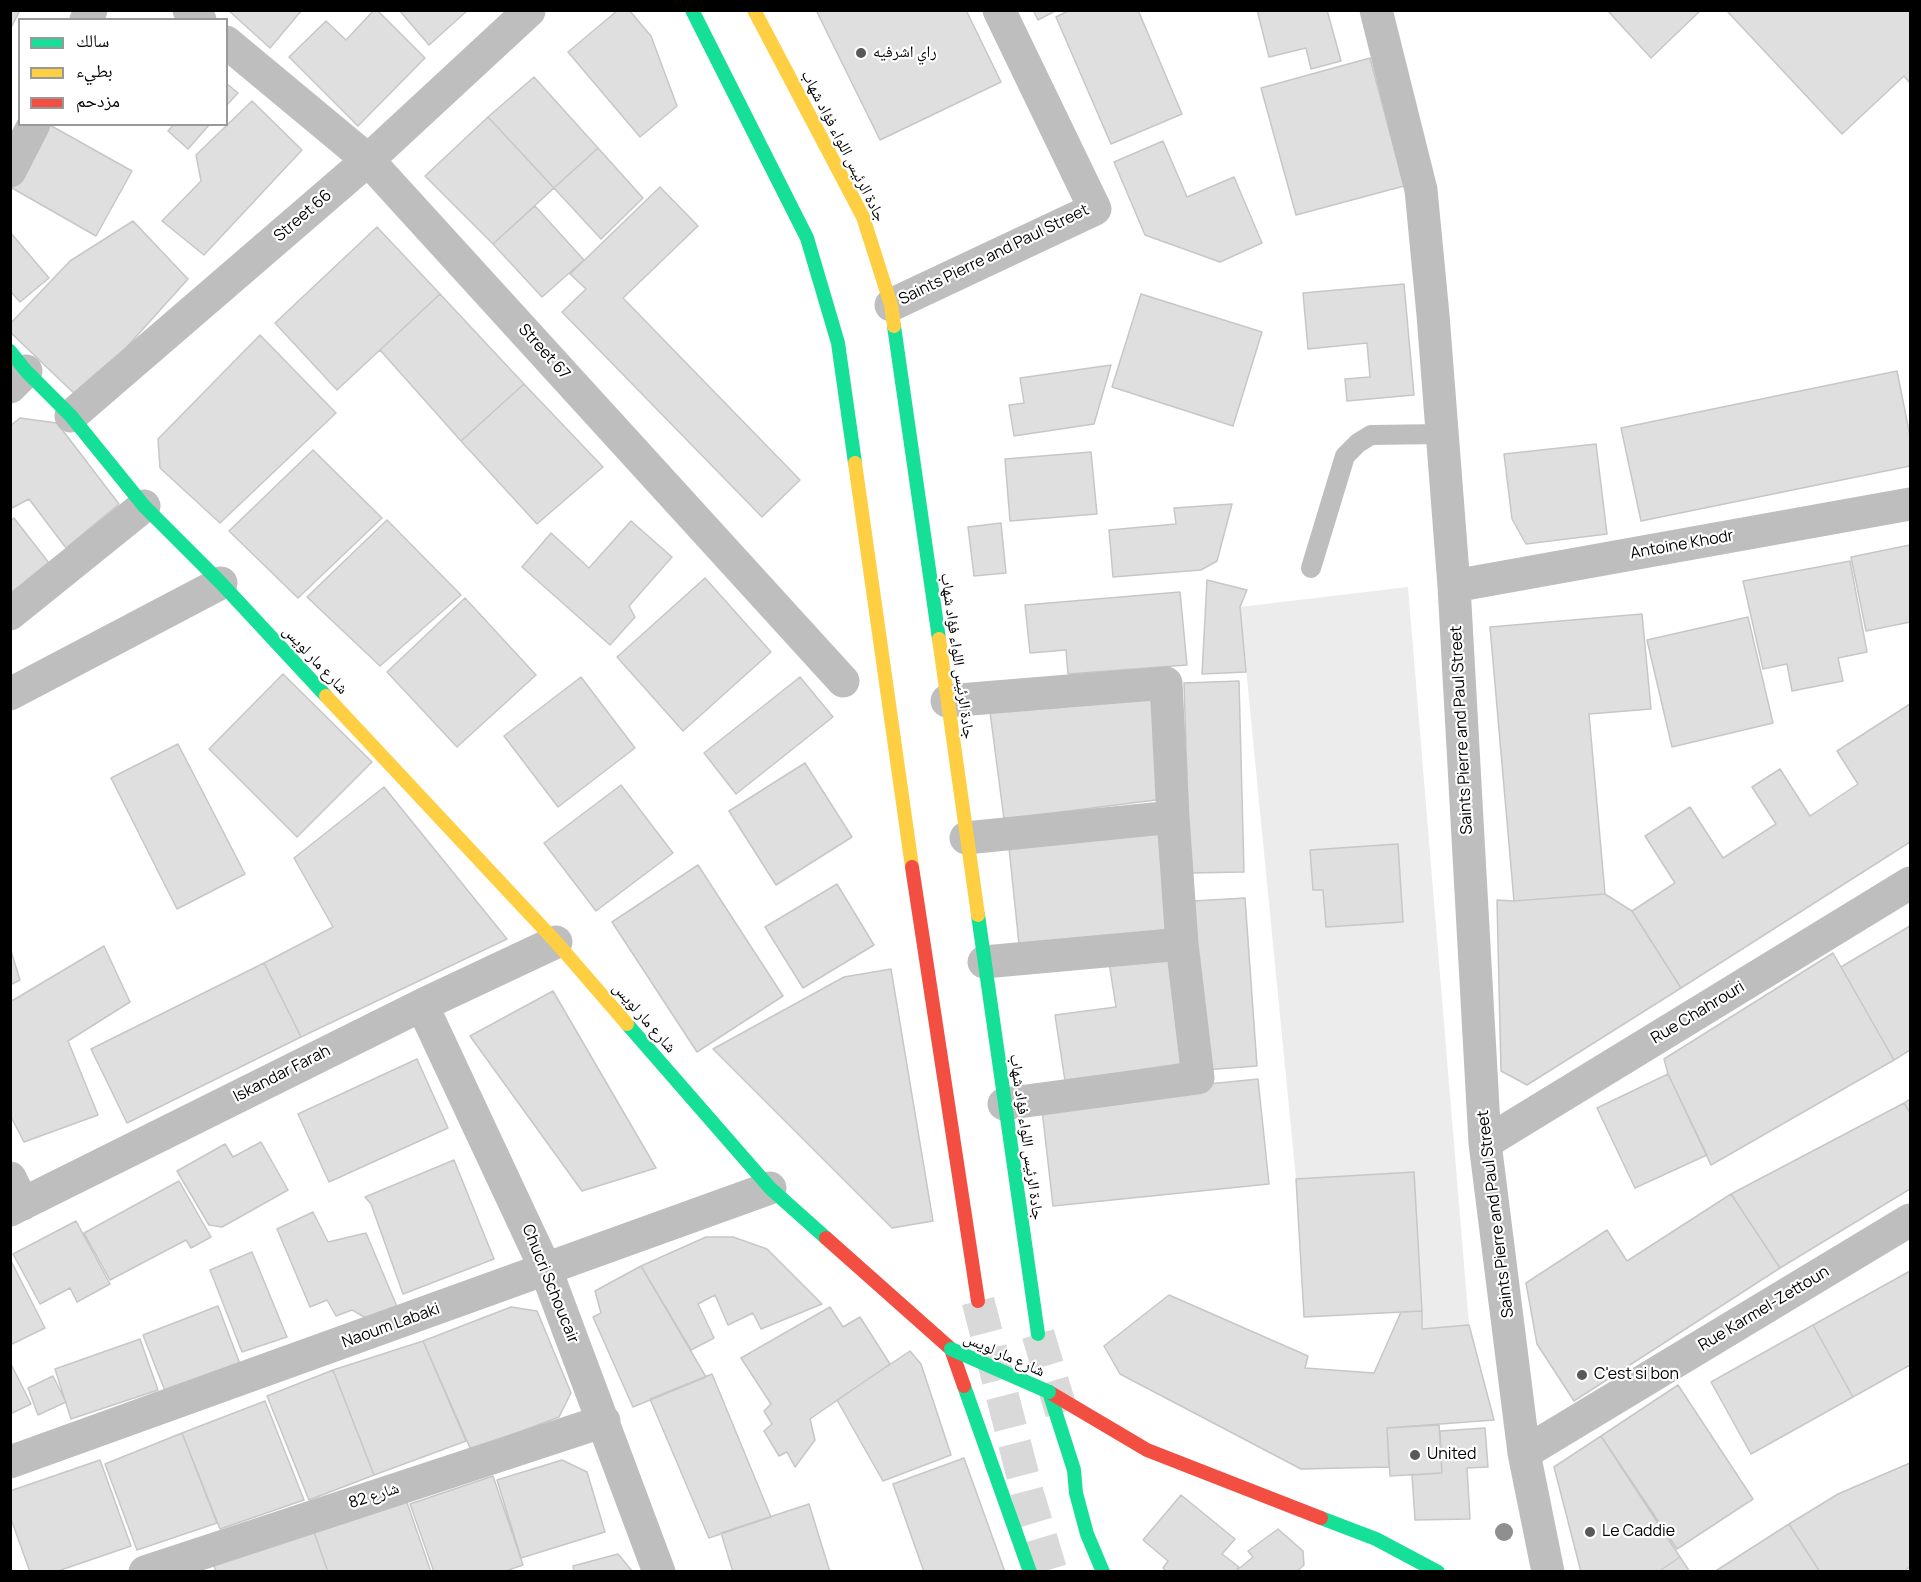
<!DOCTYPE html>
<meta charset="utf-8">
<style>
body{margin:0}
#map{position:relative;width:1921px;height:1582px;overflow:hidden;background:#fff;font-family:Manrope,"Noto Naskh Arabic",sans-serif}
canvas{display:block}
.frame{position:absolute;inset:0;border:12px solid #000;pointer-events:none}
.legend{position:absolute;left:18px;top:18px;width:210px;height:108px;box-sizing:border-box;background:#fff;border:2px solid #999;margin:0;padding:8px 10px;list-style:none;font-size:18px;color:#000}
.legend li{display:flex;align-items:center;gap:12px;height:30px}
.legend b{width:30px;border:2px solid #999}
</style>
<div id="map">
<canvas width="1921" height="1582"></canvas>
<div class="frame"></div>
<ul class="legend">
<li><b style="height:8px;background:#16e098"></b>سالك</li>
<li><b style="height:8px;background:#ffcf43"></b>بطيء</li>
<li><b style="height:8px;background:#f24e42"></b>مزدحم</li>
</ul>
</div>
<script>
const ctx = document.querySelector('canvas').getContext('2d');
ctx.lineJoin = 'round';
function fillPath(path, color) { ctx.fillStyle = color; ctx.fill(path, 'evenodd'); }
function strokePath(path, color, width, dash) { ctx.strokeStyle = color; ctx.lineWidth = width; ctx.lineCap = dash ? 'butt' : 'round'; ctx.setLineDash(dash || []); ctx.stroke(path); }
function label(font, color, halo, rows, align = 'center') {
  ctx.font = font + ' Manrope,"Noto Naskh Arabic",sans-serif'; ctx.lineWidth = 4.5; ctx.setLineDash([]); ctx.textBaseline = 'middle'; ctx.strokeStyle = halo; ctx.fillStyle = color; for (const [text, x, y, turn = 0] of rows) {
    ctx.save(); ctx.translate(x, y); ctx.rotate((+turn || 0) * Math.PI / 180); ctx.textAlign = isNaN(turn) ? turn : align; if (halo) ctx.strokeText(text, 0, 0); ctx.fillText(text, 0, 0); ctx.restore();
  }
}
fillPath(new Path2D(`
 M1408 587 1469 1325 1422 1329 1414 1172 1296 1179 1240 607Z`), '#ececec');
const building = new Path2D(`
 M10 10H20L10 30Z
 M228 10H302L270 48Z
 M374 10H377L425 58 358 126 289 57 326 21 346 40Z
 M399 10H468L429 45Z
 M618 10H629L651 36 677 106 640 137 568 52Z
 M816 10H966L1001 82 880 140Z
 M1033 10H1057L1038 20Z
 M1070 10H1138L1182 114 1111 144 1056 17Z
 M1257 10H1327L1341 61 1311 69 1306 48 1269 57Z
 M1607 10H1701L1651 58Z
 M1726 10H1910V83L1904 76 1842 134Z
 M1370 58 1404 186 1296 215 1261 88Z
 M534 77 598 148 554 188 488 117Z
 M226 83 238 93 226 106Z
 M252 101 302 150 204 255 162 221 201 181 196 155Z
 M488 117 554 188 493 244 425 176Z
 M48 124 132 171 96 236 12 188Z
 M174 124H210L188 149 168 131Z
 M1163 141 1187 197 1234 177 1262 243 1220 262 1145 235 1114 162Z
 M598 148 643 198 601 239 554 188Z
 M660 187 698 226 623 298 800 480 762 517 562 312 586 289 570 274Z
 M535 206 584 260 542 297 493 244Z
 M133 221 188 279 80 399 10 332V324L70 261Z
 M377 227 440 294 337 390 275 323Z
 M10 232 49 278 20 302 10 291Z
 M1404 284 1414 395 1347 401 1345 379 1370 377 1367 343 1308 349 1303 293Z
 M440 294 524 384 461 441 380 350Z
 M1141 294 1262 332 1233 426 1112 387Z
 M260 335 336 413 220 523 160 468 158 439Z
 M1111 365 1094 424 1014 436 1009 405 1024 403 1020 378Z
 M1897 371 1910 436V466L1641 521 1621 428Z
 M524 384 603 467 537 524 461 441Z
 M20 418 57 423 119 504 66 548 29 499 10 509V426Z
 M1596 444 1607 534 1526 544 1512 519 1504 454Z
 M313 450 382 518 298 598 229 531Z
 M1091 452 1097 514 1010 521 1005 459Z
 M1232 504 1217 561 1201 570 1113 577 1109 530 1176 524 1174 508Z
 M14 518 49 563 10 595V521Z
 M387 520 461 595 380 666 307 597Z
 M631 521 672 557 629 606 635 617 610 645 522 567 551 533 589 568Z
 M1001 523 1006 573 974 576 968 527Z
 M1910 545V622L1866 631 1851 557Z
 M1850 561 1867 652 1838 658 1843 681 1792 691 1787 664 1763 669 1743 581Z
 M705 578 771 652 683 731 617 657Z
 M1207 580 1247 590 1240 607 1246 672 1202 674Z
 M1180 592 1187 665 1068 674 1066 650 1030 653 1025 605Z
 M465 598 536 675 457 747 387 672Z
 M1642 614 1651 709 1589 714 1605 894 1514 901 1490 627Z
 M1748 617 1773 723 1672 747 1647 640Z
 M283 674 372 762 297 837 209 749Z
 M581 677 635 748 558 807 504 736Z
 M800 677 833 717 736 794 704 753Z
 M1239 681 1244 872 1190 873 1184 683Z
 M1151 692 1164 799 1004 819 990 712Z
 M1910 704V842L1681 988 1632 911 1675 883 1645 836 1690 807 1723 858 1776 824 1752 787 1780 769 1810 816 1858 784 1837 751Z
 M178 744 245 874 177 909 111 778Z
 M805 763 852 837 776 885 729 811Z
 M621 785 673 853 596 911 544 843Z
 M384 787 507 939 301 1037 264 963 333 927 294 858Z
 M1157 823 1169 939 1020 954 1008 838Z
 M1398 844 1403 922 1326 927 1323 890H1313L1310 850Z
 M698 865 783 996 697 1052 612 922Z
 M837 884 874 945 803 988 765 927Z
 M1605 894 1632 911 1681 988 1527 1085 1501 1071 1497 900 1514 901Z
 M1245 898 1257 1066 1204 1070 1193 901Z
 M1910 926V1050L1894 1060 1841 967Z
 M104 946 130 1002 68 1041 98 1115 24 1142 10 1115V1002Z
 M1174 947 1192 1062 1065 1081 1055 1015 1116 1007 1108 956Z
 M10 948 20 980 10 985Z
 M1833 953 1894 1060 1711 1165 1668 1074 1664 1059Z
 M264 963 301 1037 127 1123 91 1049Z
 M891 969 933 1221 892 1228 713 1049 844 977Z
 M553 991 656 1168 582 1191 470 1036Z
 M417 1059 448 1128 329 1182 298 1114Z
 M1668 1074 1707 1155 1635 1188 1597 1108Z
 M1258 1079 1269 1184 1053 1206 1041 1101Z
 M1910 1099V1113L1904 1103Z
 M1904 1103 1910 1113V1189L1780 1268 1731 1194Z
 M261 1142 288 1190 222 1227 209 1225 177 1171 225 1144 233 1157Z
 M454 1160 494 1259 403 1294 371 1204 365 1197Z
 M1414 1172 1422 1311 1304 1317 1296 1179Z
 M179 1181 211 1237 191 1248 186 1240 110 1280 84 1233Z
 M1731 1194 1780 1268 1574 1401 1537 1344 1526 1283 1607 1230 1627 1261Z
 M313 1212 328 1242 366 1233 398 1309 368 1319 352 1310 336 1316 327 1300 310 1307 277 1229Z
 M76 1221 110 1284 77 1302 70 1288 40 1304 13 1254Z
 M706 1237H733L767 1249 822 1304 761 1329 753 1313 728 1325 715 1295 698 1304 714 1338 691 1350 641 1266Z
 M252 1252 287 1337 242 1352 210 1270Z
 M10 1259 45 1328 10 1345Z
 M641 1266 706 1377 633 1407 593 1317 601 1313 595 1291Z
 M1910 1271V1365L1853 1397 1813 1325Z
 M1169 1295 1308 1356 1305 1368 1374 1373 1401 1312 1422 1311V1329L1469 1325 1494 1420 1387 1428 1389 1467 1301 1469 1120 1374 1104 1346Z
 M218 1306 240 1364 165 1391 143 1335Z
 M511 1307 537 1311 571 1393 559 1417 471 1450 423 1341Z
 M830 1307 843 1327 860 1317 890 1364 810 1419 815 1440 795 1467 787 1452 779 1456 764 1431 772 1424 764 1411 771 1404 741 1358Z
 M1813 1325 1853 1397 1751 1454 1711 1382Z
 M140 1339 158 1390 71 1419 55 1369Z
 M423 1341 466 1441 374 1475 333 1370Z
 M910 1351 921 1364 951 1455 883 1481 837 1400Z
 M10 1362 31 1404 10 1414Z
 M333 1370 374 1475 309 1500 267 1396Z
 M712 1374 771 1517 709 1538 650 1399Z
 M53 1376 66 1402 38 1415 28 1388Z
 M1678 1385 1753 1499 1677 1549 1601 1436Z
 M265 1401 304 1500 220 1529 182 1433Z
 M1439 1425 1442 1473 1390 1476 1387 1428Z
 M1485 1428 1488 1467 1467 1468 1470 1519 1415 1520 1412 1475 1442 1473 1440 1431Z
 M182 1433 217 1523 137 1550 105 1464Z
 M1601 1436 1680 1557 1658 1572H1581L1554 1467Z
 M964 1458 1005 1572H924L893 1484Z
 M100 1460 131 1546 55 1572H30L10 1516V1491Z
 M562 1460 587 1472 605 1532 521 1558 497 1480Z
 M1910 1463V1567L1903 1572H1820L1789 1524 1838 1494Z
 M493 1476 523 1565 503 1572H434L410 1504Z
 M404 1494 431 1572H328L314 1532Z
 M1181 1495 1235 1539 1222 1554 1239 1567 1235 1572H1167L1163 1568 1168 1561 1143 1540Z
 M809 1504 830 1572H733L721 1533Z
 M1789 1524 1820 1572H1714Z
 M1278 1529 1303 1551 1304 1565 1296 1572H1235L1253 1557 1248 1551Z
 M314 1532 328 1572H216L213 1563Z
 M618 1554 633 1572H574L573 1566Z
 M1680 1557 1690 1572H1658Z`);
fillPath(building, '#dfdfdf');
strokePath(building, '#c7c7c7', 1.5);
strokePath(new Path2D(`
 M978 1301 1027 1492 1051 1572
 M1038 1334 1063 1417`), '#d9d9d9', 33, [33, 16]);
strokePath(new Path2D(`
 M1311 568 1345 456 1358 443 1371 435 1442 434`), '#bebebe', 20);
strokePath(new Path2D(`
 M189 10 200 20
 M1376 10 1421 190 1433 315 1454 586 1485 1143 1524 1453 1548 1572
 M86 20 91 10
 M226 42 368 160 843 681
 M10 171 34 124
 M891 305 1095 209 999 10
 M10 387 26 371
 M71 416 368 160 529 11
 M1454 586 1910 504
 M10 614 144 506
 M10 694 221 583
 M947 701 1166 683 1173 817 1182 944 1198 1078 1004 1104
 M966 838 1173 817
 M984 962 1182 944
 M422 1005 546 1270 659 1572
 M1485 1143 1910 883
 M10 1178 23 1204
 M10 1210 422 1005 556 942
 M1524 1453 1910 1220
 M10 1462 770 1188
 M145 1572 604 1421`), '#bebebe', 33);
strokePath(new Path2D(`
 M692 10 807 238 838 343 855 463
 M894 326 939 639
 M10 351 26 371 71 416 144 506 221 583 326 696
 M978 915 1038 1334
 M627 1024 770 1188 826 1238
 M964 1386 1030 1572
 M1049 1392 1074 1470 1076 1493 1087 1534 1103 1572
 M1321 1518 1376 1539 1438 1572`), '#16e098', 14);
strokePath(new Path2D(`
 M754 10 863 217 891 305 894 326
 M855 463 912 867
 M939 639 978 915
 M326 696 556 942 627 1024`), '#ffcf43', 14);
strokePath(new Path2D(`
 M912 867 978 1301
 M826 1238 951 1349 964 1386
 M1049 1392 1147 1450 1321 1518`), '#f24e42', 14);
strokePath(new Path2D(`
 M951 1349 1049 1392`), '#16e098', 14);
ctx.fillStyle = '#8f8f8f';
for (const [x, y] of [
 [1504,1532]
]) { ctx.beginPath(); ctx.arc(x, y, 9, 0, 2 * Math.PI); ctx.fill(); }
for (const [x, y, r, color] of [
 [861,53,6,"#595959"],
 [1582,1375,6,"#595959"],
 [1415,1455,6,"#595959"],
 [1590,1532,6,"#595959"]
]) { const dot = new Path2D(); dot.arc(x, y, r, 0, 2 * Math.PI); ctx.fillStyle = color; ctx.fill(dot); strokePath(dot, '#fff', 2); }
label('16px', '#000', '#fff', [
 ["راي اشرفيه",873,53],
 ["C'est si bon",1594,1375],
 ["United",1427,1455],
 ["Le Caddie",1602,1532]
], 'left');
label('16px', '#000', '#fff', [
 ["جادة الرئيس اللواء فؤاد شهاب",843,146,63],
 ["Street 66",303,216,-41],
 ["Saints Pierre and Paul Street",994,255,-26],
 ["Street 67",544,352,48],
 ["Antoine Khodr",1682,545,-10],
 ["جادة الرئيس اللواء فؤاد شهاب",957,656,82],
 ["شارع مار لويس",315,660,47],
 ["Saints Pierre and Paul Street",1462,730,-93],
 ["Rue Chahrouri",1698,1013,-31],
 ["شارع مار لويس",644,1018,49],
 ["Iskandar Farah",282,1074,-27],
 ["جادة الرئيس اللواء فؤاد شهاب",1026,1137,82],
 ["Saints Pierre and Paul Street",1496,1214,-97],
 ["Chucri Schoucair",550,1284,68],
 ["Rue Karmel-Zettoun",1764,1309,-31],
 ["Naoum Labaki",391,1326,-20],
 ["شارع مار لويس",1004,1355,24],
 ["شارع 82",374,1496,-18]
]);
</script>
